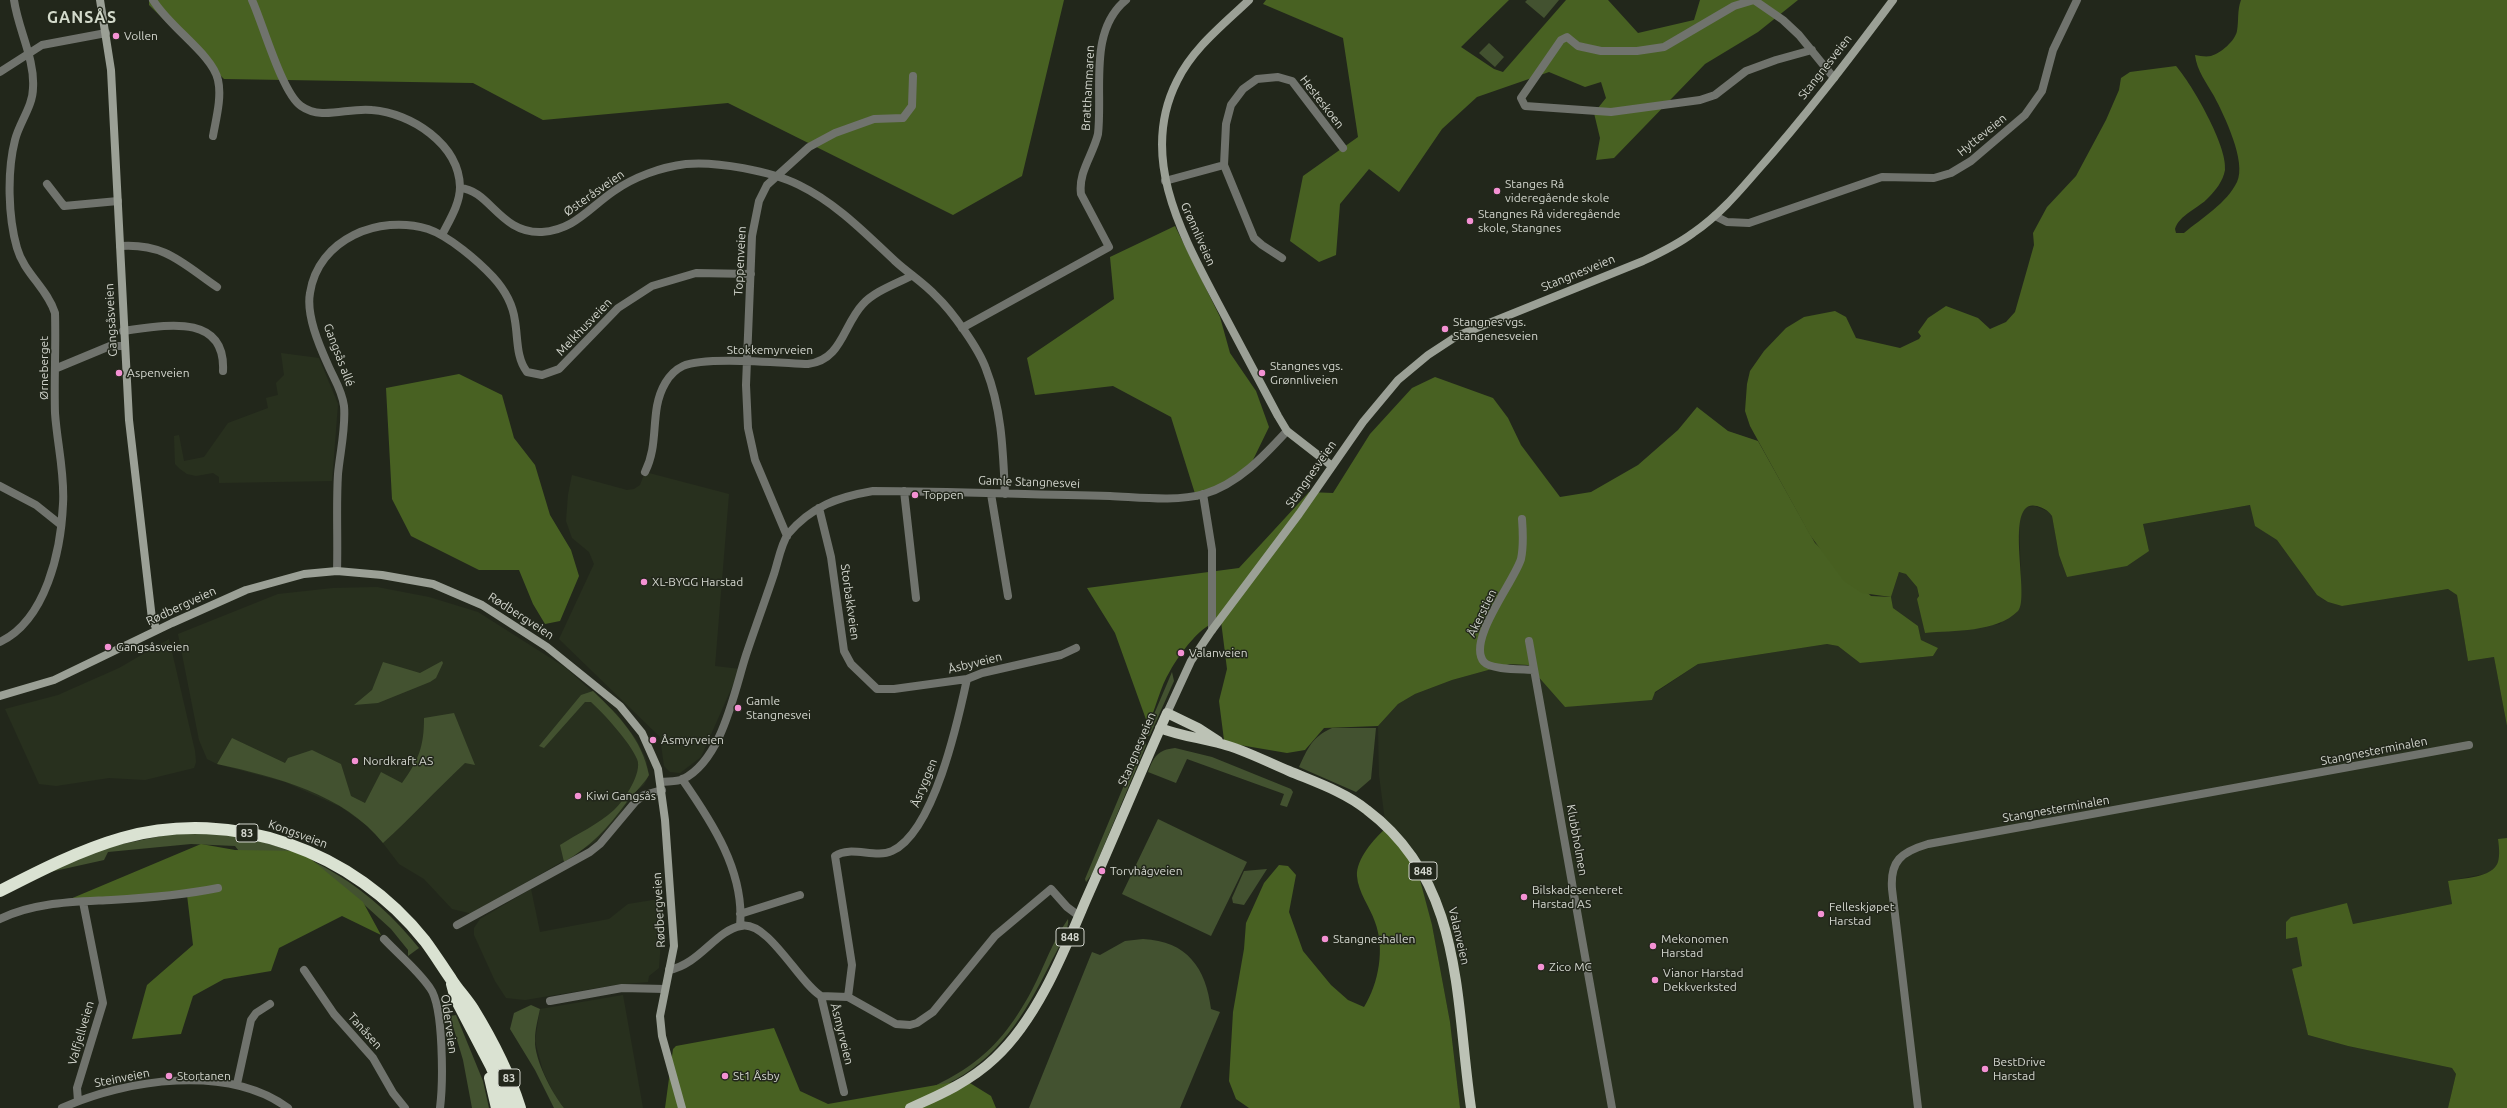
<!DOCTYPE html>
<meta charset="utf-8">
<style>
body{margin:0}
canvas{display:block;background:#22271b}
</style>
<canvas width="2507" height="1108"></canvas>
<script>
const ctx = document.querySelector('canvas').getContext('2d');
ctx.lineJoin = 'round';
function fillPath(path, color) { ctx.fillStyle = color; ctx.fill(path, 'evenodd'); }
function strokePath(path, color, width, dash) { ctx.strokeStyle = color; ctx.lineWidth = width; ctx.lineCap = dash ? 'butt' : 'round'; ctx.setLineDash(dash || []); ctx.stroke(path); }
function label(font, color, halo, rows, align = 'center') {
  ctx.font = font + ' Ubuntu,sans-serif'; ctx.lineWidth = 3; ctx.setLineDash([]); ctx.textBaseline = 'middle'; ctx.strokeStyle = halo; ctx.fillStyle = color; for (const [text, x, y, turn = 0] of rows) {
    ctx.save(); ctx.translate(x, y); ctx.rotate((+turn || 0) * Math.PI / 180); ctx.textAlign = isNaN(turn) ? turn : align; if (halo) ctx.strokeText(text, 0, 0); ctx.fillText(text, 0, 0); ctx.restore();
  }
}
fillPath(new Path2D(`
 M281 353 319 358 338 404 332 481 219 483V477L213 473 196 476 187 474 180 469 175 464 174 436 179 435 184 461 204 457 228 423 268 408 266 398 278 395 276 383 284 375Z
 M645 472 729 494 715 666 740 669 701 757 680 773 670 772 664 766 660 737 559 639 594 564 589 552 572 538 566 521 568 495 572 475 627 490 634 489 640 485Z
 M2251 505 2259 528 2277 540 2317 595 2328 602 2342 606 2448 589 2457 595 2468 661 2494 657 2507 726V838L2499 840V860L2496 868 2489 873 2448 881 2452 904 2353 924 2347 903 2286 939 2297 937 2302 967 2292 969 2308 1035 2348 1046 2452 1068 2456 1074 2448 1108H1460L1450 1022 1432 925 1386 828 1379 775 1378 726 1398 704 1415 694 1452 680 1510 664 1528 665 1565 707 1655 693 1698 664 1827 644 1838 646 1860 663 1933 656 1938 648 1921 640 1918 626 1893 608 1891 597 1899 572 1906 574 1917 587 1925 633 2000 624 2021 576 2019 522 2022 511 2026 507 2035 506 2049 512 2052 516 2059 555 2067 577 2149 551 2143 524Z
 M377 587 429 597 478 612 566 668 617 714 636 739 646 759 649 775 644 785 635 792 619 815 595 842 473 914 452 909 424 879 399 864 373 830 341 807 285 782 217 764 207 759 199 740 178 634 278 594 333 588Z
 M169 639 195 751 196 762 194 768 145 780 109 778 56 786 39 784 5 709 58 695 119 668Z
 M531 889 540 932 609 919 628 904 659 899 662 926 659 968 649 976 648 982 615 985 525 1000 506 998 495 981 474 935V928L480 919Z
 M623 995 643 1108H564L556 1098 543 1071 535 1041 540 1009Z`), '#28301e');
fillPath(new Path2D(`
 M1527 0H1559L1544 18 1525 2Z
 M1489 43 1504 57 1495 67 1479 53Z
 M442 661 443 663 436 678 430 682 378 703 354 705 372 690 383 662 420 673Z
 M1172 672 1174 681 1150 735 1148 736 1146 733Z
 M593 691C619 716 642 739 649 775 643 786 633 793 626 803 608 828 591 846 564 862L560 845C577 834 599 824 614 810 624 801 643 772 637 759 630 742 604 714 591 702H585L544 748 539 746 581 695Z
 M454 713 475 765 465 763C436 790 411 818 383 843 344 794 276 777 217 764L232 738 285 763 288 758 312 750 341 764 351 796 365 803 381 772 402 783C419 760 424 746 424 718Z
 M1332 728H1376L1371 779 1356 792 1299 767C1308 748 1312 737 1332 728Z
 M1142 742H1145L1146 745 1092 874 1086 882 1085 879Z
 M1175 748 1212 757 1291 789 1293 792 1287 807 1280 805 1284 794 1187 759 1176 783 1148 772C1154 756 1158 750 1175 748Z
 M1158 819 1247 862 1211 936 1122 894Z
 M176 833C195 834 215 833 234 836 309 848 372 889 419 948L408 956V950L391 929 357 898 249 864 235 846 191 844 108 852 104 860 32 876 93 850Z
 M1267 869 1244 905 1233 903 1232 898 1244 871Z
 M1068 919C1070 929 1055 954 1050 964 1025 1014 998 1060 945 1085 926 1094 905 1101 885 1108 957 1077 993 1063 1032 990 1044 967 1053 940 1068 919Z
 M1143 939C1187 941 1206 968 1211 1009L1220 1012 1180 1108H1029L1092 952 1100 955 1125 941Z
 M531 1005 540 1009C538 1019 535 1029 535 1040 534 1059 552 1093 564 1108H554L535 1070 510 1029 514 1013Z
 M456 1015 483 1081 489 1108H472L463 1060 450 1016Z`), '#435230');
fillPath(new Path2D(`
 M149 0H1064L1022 176 953 215 728 103 543 120 473 83 224 79 149 5Z
 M1266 0H1509L1461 47 1494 69 1503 72 1566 0H1608L1638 33 1694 20 1700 0H1798L1758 32 1705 64 1614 158 1596 160 1600 138 1594 113 1606 98 1601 82 1585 87 1549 72 1477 97 1442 129 1399 192 1369 169 1340 204 1336 255 1319 262 1290 241 1303 176 1358 137 1343 38 1263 4Z
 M1175 226 1220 317 1230 353 1256 391 1269 427 1251 464 1197 500 1171 417 1113 386 1035 395 1027 358 1114 299 1110 257Z
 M459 374 502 395 514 438 535 465 550 515 571 550 579 576 560 621 545 624 533 604 519 570H479L411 536 392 499 386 388Z
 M1435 377 1493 398 1508 418 1521 445 1560 497 1591 492 1638 465 1678 430 1697 407 1728 431 1758 441 1815 543 1871 596 1891 597 1893 608 1918 626 1921 640 1938 648 1933 656 1860 663 1838 646 1827 644 1698 664 1655 692 1652 700 1565 707 1528 665 1510 664 1452 680 1415 694 1398 704 1378 726 1324 728 1305 750 1287 753 1228 743 1224 740 1219 701 1227 669 1221 621C1202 622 1179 655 1170 671 1160 687 1156 708 1148 725L1115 633 1087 588 1239 568 1309 492 1333 493 1370 434 1412 388Z
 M1386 828 1404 844 1420 880 1432 925 1450 1022 1460 1108H1249L1236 1099 1229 1081 1233 1012 1244 949 1246 923 1264 883 1279 865 1288 866 1296 875 1289 912 1303 951 1331 985 1348 1000 1364 1007C1379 983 1385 948 1375 922 1370 907 1358 892 1357 876 1356 859 1374 839 1386 828Z
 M201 844 235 850 301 851 363 902 381 935 342 916 279 948 271 971 224 979 193 996 181 1034 132 1039 147 985 193 945 187 895 63 902Z
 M774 1028 800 1091 828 1104 965 1080 991 1096 996 1108H665L673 1049 676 1046Z`), '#486122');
fillPath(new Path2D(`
 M2241 0H2507V726L2494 657 2468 661 2457 595 2448 589 2342 606 2328 602 2317 595 2277 540 2255 526 2250 505 2143 524 2149 551 2127 566 2067 577 2059 555 2052 516C2048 510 2043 508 2037 506 2002 497 2031 598 2018 611 1996 633 1954 630 1925 633L1917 599 1919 596 1917 587 1906 574 1899 572 1891 597 1862 593 1844 581 1810 535 1750 426 1745 411 1747 384 1750 371 1764 351 1786 328 1804 317 1835 311 1846 317 1856 338 1900 348 1919 339 1921 336 1918 332 1928 318 1946 306 1978 318 1990 329 2006 322 2015 312 2034 245 2033 233 2047 207 2076 176 2106 120 2119 90 2121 78 2130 72 2176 66C2192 84 2228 147 2225 170 2223 181 2216 190 2208 198 2199 208 2179 215 2175 229L2176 233H2184C2202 218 2227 203 2237 182 2247 162 2224 115 2214 96 2206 82 2197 71 2195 55 2200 56 2206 57 2211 56 2221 53 2235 41 2237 31 2239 20 2237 11 2241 0Z
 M2507 838V1108H2448L2456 1074 2452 1068 2348 1046 2308 1035 2292 969 2302 966 2297 937 2286 939V922L2291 917 2347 903 2353 924 2452 904 2448 881C2462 878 2493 878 2498 862 2500 855 2499 846 2498 839Z`), '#475f20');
strokePath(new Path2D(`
 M153 0C169 27 213 55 218 80 222 97 216 119 213 136
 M252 0C263 24 282 93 301 106 322 121 348 107 372 110 411 113 459 144 460 187 460 204 449 221 442 235
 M1754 0 1734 6 1664 47 1637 51H1601L1578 46 1567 37 1561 40 1521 98 1525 106 1611 112 1700 100 1715 95 1746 71 1776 60 1812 50
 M1754 0 1783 20 1799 35 1834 78
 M0 72 42 45 106 33
 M1165 181 1224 165
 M47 184 64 206 118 201
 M460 188C490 190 500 234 542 232 574 230 589 208 614 191 634 177 661 167 686 164 716 161 771 171 799 185 836 203 865 233 895 261 908 273 924 283 936 296 952 311 979 349 986 369 1002 410 1003 451 1005 494
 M1715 216 1727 222 1749 223 1882 177 1934 178 1951 173 1971 161 2025 115 2042 91 2053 50 2077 0
 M120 246C165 243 182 263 217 287
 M1282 258 1262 245 1254 238 1224 165 1226 124 1231 105 1243 89 1257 79 1278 77 1292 81 1343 148
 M962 328 1109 247 1081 194C1078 172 1093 155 1098 134 1103 90 1088 31 1126 0
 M123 331C161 326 226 311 223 371
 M57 368 110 346H124
 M645 472C656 450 653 429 657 406 660 390 668 373 683 366 704 356 781 363 808 364 842 360 843 325 863 304 875 291 896 284 911 276
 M0 486 36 505 61 525
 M904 491 916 598
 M991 494 1008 596
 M1203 494 1212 550V630
 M819 508 831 557 844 651 851 664 877 689H894L967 679 982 673 1061 655 1076 648
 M1522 519C1523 532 1524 545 1521 559 1514 582 1466 641 1484 662 1491 670 1523 669 1534 670
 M787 536 755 460 748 428 746 385 752 236 759 201 767 185 809 147 835 133 874 119 903 118 912 106 913 76
 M337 571C338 538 336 506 338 474 340 452 346 428 344 406 342 390 334 379 328 365 319 345 306 315 310 293 318 239 379 214 428 229 449 236 478 261 493 277 504 289 513 305 515 321 518 338 516 358 527 372L542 375 559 369 618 308 652 286 696 273 751 274
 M1529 641 1612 1108
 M0 642C46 620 61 551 63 504 65 474 57 443 55 413 54 380 56 346 55 313 47 288 24 273 17 248 8 217 7 171 15 140 19 123 33 106 33 88 35 59 18 29 14 0
 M682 779C712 822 745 872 740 926
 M661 782C668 781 677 782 683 779 722 760 734 692 746 655 755 628 765 601 774 574 778 562 781 544 788 534 812 506 838 497 873 491 952 491 1031 495 1110 496 1137 497 1177 502 1204 494 1238 484 1264 456 1287 431
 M740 914 800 895
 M0 919C34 902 74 902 111 900 147 898 183 895 218 888
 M457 925 590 852 600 844 636 801 644 795 662 790
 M384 939C399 955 418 970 430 988 444 1007 443 1084 440 1108
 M304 970 334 1014 373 1058 393 1093 405 1108
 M669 970C700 964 716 930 741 926 768 920 799 983 821 996L844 1092
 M821 996 848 997 896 1024 910 1025 917 1023 933 1012 995 936 1051 889 1067 907 1079 916
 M848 997 852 965 835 856C851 845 875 859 892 851 934 832 958 721 967 679
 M550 1001 622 988 665 989
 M237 1084 251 1020 256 1013 270 1004
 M78 1101 77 1088 103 1003 83 902
 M62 1108C126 1079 228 1064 288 1108
 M1918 1108 1892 889C1890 861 1901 852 1928 844L2469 745`), '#70736d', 8);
strokePath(new Path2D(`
 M100 0 111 70 129 420 152 619 157 630
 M1249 0C1223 25 1193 48 1177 81 1138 158 1183 236 1218 303 1238 341 1258 378 1278 416L1287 431 1332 466
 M0 696 54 680 172 623 246 590 304 574 337 571 382 575 433 584 482 605 547 647 620 706 642 733 658 769 665 820 674 946 660 1016 662 1036 682 1108
 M1167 713 1191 661 1212 630 1299 514 1363 422 1398 380 1428 355 1457 336 1643 261C1660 253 1677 245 1693 233 1718 216 1737 194 1756 172 1805 117 1849 59 1893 0`), '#9ba096', 8);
strokePath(new Path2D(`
 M1160 728C1180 736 1201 738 1222 744 1245 750 1267 762 1289 771 1315 782 1345 792 1367 810 1464 883 1455 1000 1471 1108
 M910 1108C940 1095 971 1081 995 1058 1037 1019 1063 954 1085 902 1113 839 1139 776 1167 713L1198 728 1218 741`), '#bcc2b5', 10);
strokePath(new Path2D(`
 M0 891C39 871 80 850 122 838 234 807 354 851 425 941 434 953 442 966 451 979 457 989 466 998 473 1009 492 1040 509 1073 520 1108
 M452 984 456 999 491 1066 509 1108
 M490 1078 497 1108`), '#dae2d2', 12);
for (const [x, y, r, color] of [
 [116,36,4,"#f491d3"],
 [1497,191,4,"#f491d3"],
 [1470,221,4,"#f491d3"],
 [1445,329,4,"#f491d3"],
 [119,373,4,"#f491d3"],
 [1262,373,4,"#f491d3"],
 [915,495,4,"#f491d3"],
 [644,582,4,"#f491d3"],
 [108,647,4,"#f491d3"],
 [1181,653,4,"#f491d3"],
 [738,708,4,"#f491d3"],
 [653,740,4,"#f491d3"],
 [355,761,4,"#f491d3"],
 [578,796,4,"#f491d3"],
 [1102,871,4,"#f491d3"],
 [1524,897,4,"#f491d3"],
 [1821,914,4,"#f491d3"],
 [1325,939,4,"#f491d3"],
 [1653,946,4,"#f491d3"],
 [1541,967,4,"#f491d3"],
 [1655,980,4,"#f491d3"],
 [1985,1069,4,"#f491d3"],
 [169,1076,4,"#f491d3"],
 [725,1076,4,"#f491d3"]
]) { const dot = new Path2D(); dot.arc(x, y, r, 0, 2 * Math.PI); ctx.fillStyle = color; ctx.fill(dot); strokePath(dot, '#22271b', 1.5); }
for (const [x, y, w] of [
 [247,833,22],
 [1423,871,28],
 [1070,937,28],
 [509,1078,22]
]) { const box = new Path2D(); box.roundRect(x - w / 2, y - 9, w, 18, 3); ctx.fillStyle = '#22271b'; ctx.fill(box); strokePath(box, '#d3d6ce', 1); }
label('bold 11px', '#d3d6ce', null, [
 ["83",247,833],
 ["848",1423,871],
 ["848",1070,937],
 ["83",509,1078]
]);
label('12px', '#d3d6ce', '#22271b', [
 ["Vollen",124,36],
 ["Stanges Rå",1505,184],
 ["videregående skole",1505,198],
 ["Stangnes Rå videregående",1478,214],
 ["skole, Stangnes",1478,228],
 ["Stangnes vgs.",1453,322],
 ["Stangenesveien",1453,336],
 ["Stangnes vgs.",1270,366],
 ["Grønnliveien",1270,380],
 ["Aspenveien",127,373],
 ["Toppen",923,495],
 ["XL-BYGG Harstad",652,582],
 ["Gangsåsveien",116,647],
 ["Valanveien",1189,653],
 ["Gamle",746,701],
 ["Stangnesvei",746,715],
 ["Åsmyrveien",661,740],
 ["Nordkraft AS",363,761],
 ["Kiwi Gangsås",586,796],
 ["Torvhågveien",1110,871],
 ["Bilskadesenteret",1532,890],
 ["Harstad AS",1532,904],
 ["Felleskjøpet",1829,907],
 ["Harstad",1829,921],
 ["Stangneshallen",1333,939],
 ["Mekonomen",1661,939],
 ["Harstad",1661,953],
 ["Zico MC",1549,967],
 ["Vianor Harstad",1663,973],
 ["Dekkverksted",1663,987],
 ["BestDrive",1993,1062],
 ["Harstad",1993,1076],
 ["Stortanen",177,1076],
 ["St1 Åsby",733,1076]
], 'left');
label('12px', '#d3d6ce', '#22271b', [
 ["Stangnesveien",1825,67,-52],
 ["Bratthammaren",1088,88,-87],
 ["Hesteskoen",1322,102,52],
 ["Hytteveien",1982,135,-39],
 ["Østeråsveien",594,193,-35],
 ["Grønnliveien",1198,234,66],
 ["Toppenveien",740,261,-87],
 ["Stangnesveien",1578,273,-22],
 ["Gangsåsveien",111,320,-93],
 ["Melkhusveien",584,327,-46],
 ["Stokkemyrveien",770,350],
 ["Gangsås allé",339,355,69],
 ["Ørneberget",44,368,-90],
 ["Stangnesveien",1311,474,-55],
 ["Gamle Stangnesvei",1029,482,2],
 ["Storbakkveien",850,602,82],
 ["Rødbergveien",181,606,-25],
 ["Åkerstien",1482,613,-64],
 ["Rødbergveien",521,616,33],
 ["Åsbyveien",975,663,-14],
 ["Stangnesveien",1137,749,-67],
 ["Stangnesterminalen",2374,751,-11],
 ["Åsryggen",924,783,-68],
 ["Stangnesterminalen",2056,809,-10],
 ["Kongsveien",298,834,20],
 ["Klubbholmen",1577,840,80],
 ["Rødbergveien",659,910,-93],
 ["Valanveien",1459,936,77],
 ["Olderveien",449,1024,82],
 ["Tanåsen",365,1031,48],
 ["Valfjellveien",81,1033,-74],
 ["Åsmyrveien",842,1034,76],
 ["Steinveien",122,1078,-11]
]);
ctx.letterSpacing = '1px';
label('bold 16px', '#d3dacb', '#22271b', [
 ["GANSÅS",82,18]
]);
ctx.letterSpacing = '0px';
</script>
